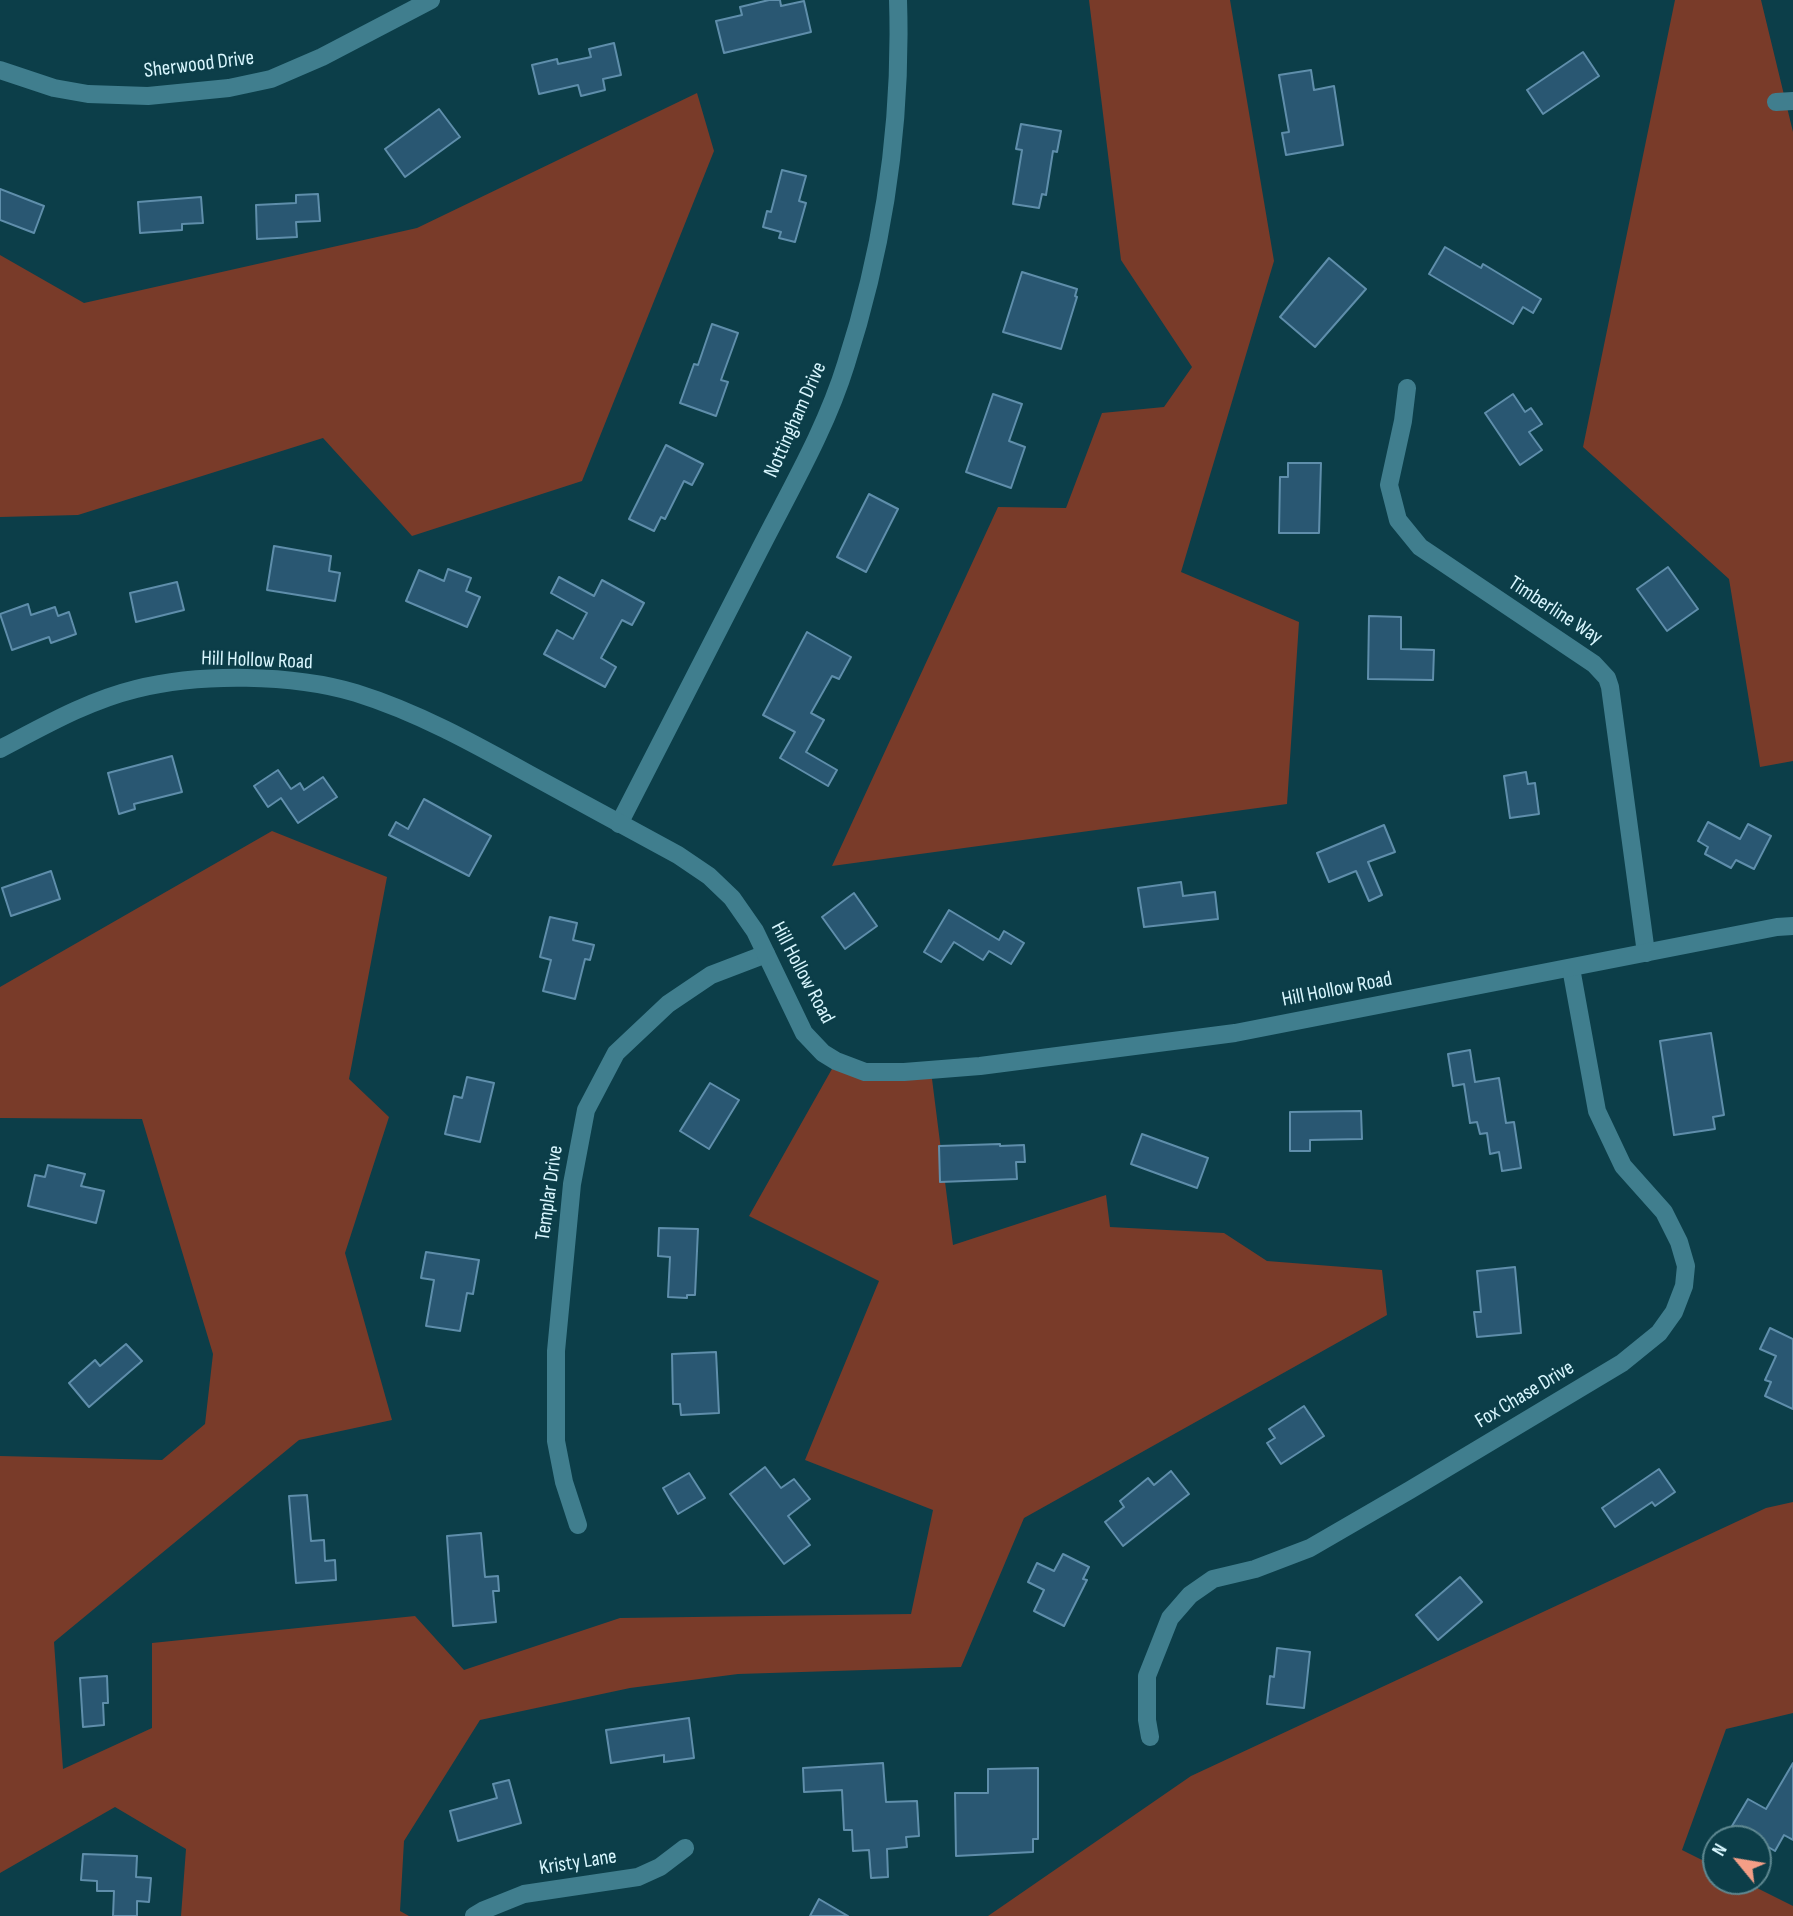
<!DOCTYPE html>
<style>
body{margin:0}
#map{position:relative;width:1793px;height:1916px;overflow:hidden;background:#0c3e49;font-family:"Sofia Sans Condensed",sans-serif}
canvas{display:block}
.north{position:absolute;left:1702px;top:1825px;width:70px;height:70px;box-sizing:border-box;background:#0c3e49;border:2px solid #5e8891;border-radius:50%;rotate:300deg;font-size:19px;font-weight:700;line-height:28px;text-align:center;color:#d8f6fe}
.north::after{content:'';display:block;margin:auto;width:24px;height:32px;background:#f49e86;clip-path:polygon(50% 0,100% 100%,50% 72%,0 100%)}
</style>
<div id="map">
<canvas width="1793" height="1916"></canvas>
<div class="north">N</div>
</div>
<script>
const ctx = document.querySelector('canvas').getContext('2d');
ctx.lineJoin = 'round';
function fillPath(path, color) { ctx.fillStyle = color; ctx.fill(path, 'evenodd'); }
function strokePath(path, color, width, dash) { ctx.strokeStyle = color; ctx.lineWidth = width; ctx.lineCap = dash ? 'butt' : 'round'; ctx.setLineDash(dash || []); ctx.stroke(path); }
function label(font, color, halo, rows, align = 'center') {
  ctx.font = font + ' "Sofia Sans Condensed",sans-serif'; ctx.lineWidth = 5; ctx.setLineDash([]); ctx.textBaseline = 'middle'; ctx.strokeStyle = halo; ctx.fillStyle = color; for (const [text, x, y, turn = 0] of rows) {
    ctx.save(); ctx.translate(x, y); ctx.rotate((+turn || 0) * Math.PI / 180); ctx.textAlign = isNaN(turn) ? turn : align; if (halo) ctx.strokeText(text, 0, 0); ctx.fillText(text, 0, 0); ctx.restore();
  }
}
fillPath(new Path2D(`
 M1089 0H1230L1274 261 1181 572 1299 622 1287 804 832 866 998 507 1066 508 1102 413 1164 407 1192 367 1121 260Z
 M1675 0H1761L1793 132V761L1760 767 1729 579 1583 447Z
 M697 93 714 151 582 481 412 536 323 438 78 515 0 517V255L84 303 417 228Z
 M272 831 387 877 349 1079 389 1117 345 1253 392 1420 299 1440 54 1642 63 1769 152 1728V1643L415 1616 464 1670 620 1618 911 1614 933 1510 805 1460 879 1281 749 1216 837 1060 931 1071 953 1245 1106 1195 1110 1227 1224 1233 1267 1261 1382 1270 1387 1315 1024 1518 961 1667 738 1674 630 1688 480 1720 404 1841 400 1911 409 1916H181L186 1849 115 1807 0 1873V1456L162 1460 205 1424 213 1354 142 1119 0 1118V987Z
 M1793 1502V1713L1726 1729 1682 1850 1716 1867V1881H1743L1793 1906V1916H988L1191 1776 1766 1508Z`), '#793b29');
const building = new Path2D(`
 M769 0H780L781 6 804 1 811 32 724 53 716 21 742 15 740 7Z
 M614 43 621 75 603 79 605 90 581 96 578 85 539 94 532 65 557 59 558 64 591 57 589 49Z
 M1583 52 1599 76 1543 114 1527 90Z
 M1311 70 1314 90 1334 86 1343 145 1286 155 1282 133 1289 132 1279 75Z
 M439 109 460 137 405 177 385 149Z
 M1021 124 1061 131 1057 152 1053 151 1046 195 1042 194 1039 208 1013 204 1022 150 1016 149Z
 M782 170 806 176 799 201 806 203 795 242 779 238 781 232 763 227 767 211 771 212Z
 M0 189 44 206 34 233 0 220Z
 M318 194 320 221 296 222 297 237 257 239 256 205 296 203V195Z
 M201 197 203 223 182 224V230L140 233 138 202Z
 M1445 247 1481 268 1483 264 1541 299 1533 313 1523 307 1513 324 1429 274Z
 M1329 258 1366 289 1315 347 1280 317Z
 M1022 272 1077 289 1075 296 1077 297 1061 349 1003 332Z
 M712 324 738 333 721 380 728 382 716 416 680 403 694 364 698 365Z
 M993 394 1022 404 1009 441 1025 447 1011 488 966 472Z
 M1513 394 1525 412 1531 408 1542 424 1529 432 1542 450 1520 465 1485 413Z
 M666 445 703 464 692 485 684 481 665 519 661 517 654 531 629 519Z
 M1288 463H1321L1319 533H1279L1280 477H1288Z
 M869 494 898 509 866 572 837 557Z
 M274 546 331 556 329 571 340 573 335 601 267 590Z
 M1668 567 1698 609 1667 631 1637 589Z
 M448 569 471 578 466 591 480 597 467 627 406 601 419 570 444 581Z
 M559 577 594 596 602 580 644 603 632 625 622 620 601 658 616 667 605 687 544 654 557 630 573 639 587 613 551 593Z
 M177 582 184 610 136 622 130 593Z
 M28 604 31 615 55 607 58 616 69 612 76 634 51 643 49 637 12 650 0 614Z
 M1369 616 1401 617V649L1434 650 1433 680 1368 679Z
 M807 632 851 657 839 679 832 676 811 713 824 720 806 752 837 770 828 786 780 758 795 732 763 715Z
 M172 756 182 792 134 804 135 809 119 814 108 773Z
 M278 770 291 789 300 783 304 790 323 777 337 797 298 823 281 798 268 807 254 786Z
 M1526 772 1528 784 1535 783 1539 814 1510 818 1504 776Z
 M424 799 491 836 469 876 389 835 396 822 408 829Z
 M1708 822 1740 839 1748 824 1771 836 1754 869 1736 860 1731 868 1705 854 1708 847 1698 841Z
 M1384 825 1395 852 1368 862 1382 895 1369 901 1356 871 1329 882 1317 853Z
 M51 871 60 899 11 916 2 888Z
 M1181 882 1183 896 1215 892 1218 919 1144 927 1138 888Z
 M854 893 877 926 845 949 822 917Z
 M949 910 999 940 1004 931 1024 943 1011 964 989 951 983 960 954 942 941 962 924 952Z
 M550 917 577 923 573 940 594 945 590 960 585 959 575 999 543 991 551 960 540 957Z
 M1711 1033 1724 1115 1713 1117 1715 1129 1674 1135 1660 1041Z
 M1470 1050 1475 1082 1499 1078 1506 1123 1514 1122 1521 1168 1502 1171 1499 1152 1490 1154 1487 1133 1480 1134 1477 1122 1470 1123 1464 1084 1453 1086 1448 1054Z
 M467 1077 494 1083 480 1142 445 1134 454 1096 462 1098Z
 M710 1083 739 1100 709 1149 680 1131Z
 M1361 1111 1362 1139 1310 1140V1151H1290V1112Z
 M1142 1134 1208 1158 1197 1188 1131 1164Z
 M1000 1144V1146L1024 1145 1025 1162H1016L1017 1179 940 1182 939 1146Z
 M48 1165 85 1174 81 1186 104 1191 96 1223 28 1206 35 1175 45 1177Z
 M659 1228 698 1229 695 1295H687V1298L668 1297 670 1257 658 1256Z
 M426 1252 479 1260 473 1294 467 1293 460 1331 426 1326 434 1280 421 1278Z
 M1515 1267 1521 1333 1477 1337 1474 1312H1481L1477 1271Z
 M1770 1328 1793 1339V1409L1765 1396 1771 1382 1765 1380 1776 1356 1760 1349Z
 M126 1344 142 1361 89 1407 69 1383 95 1360 100 1366Z
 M716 1352 719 1413 681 1415 680 1404H673L672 1354Z
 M1304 1406 1324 1436 1281 1464 1267 1443 1275 1438 1269 1429Z
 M765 1467 781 1488 794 1479 810 1499 788 1516 810 1545 784 1564 730 1494Z
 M1659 1469 1675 1492 1655 1506 1652 1502 1615 1527 1602 1508Z
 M1171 1471 1189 1494 1123 1546 1105 1522 1124 1507 1120 1501 1148 1478 1154 1485Z
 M689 1473 705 1498 678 1514 663 1488Z
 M307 1495 311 1541 324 1540 325 1561 335 1560 336 1580 296 1583 289 1496Z
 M481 1533 485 1577 498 1576 499 1591H493L496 1622 453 1626 447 1536Z
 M1063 1554 1089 1567 1083 1579 1087 1580 1064 1626 1034 1611 1044 1590 1028 1582 1037 1563 1054 1571Z
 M1460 1577 1482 1602 1438 1640 1416 1615Z
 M1277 1648 1310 1652 1304 1708 1267 1704 1270 1676 1274 1677Z
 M107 1676 108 1703H103L104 1725 83 1727 80 1678Z
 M689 1718 694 1758 664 1762V1755L611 1763 606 1730Z
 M883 1763 886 1802 917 1801 919 1836 906 1837 907 1847 887 1849 888 1877 871 1878 869 1850 853 1851 852 1830H844L842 1790 804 1792 803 1768Z
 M1793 1763V1840L1784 1835 1775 1851 1732 1826 1748 1799 1766 1809Z
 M1038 1768V1839H1033V1852L956 1856 955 1793H988V1769Z
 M509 1780 521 1823 458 1841 450 1811 497 1798 493 1784Z
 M83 1854 137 1856 136 1877 151 1878 149 1902 137 1901V1916H113L114 1891H97V1881L81 1880Z
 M819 1899 848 1916H810Z`);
fillPath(building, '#295772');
strokePath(building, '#5f8eab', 2);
strokePath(new Path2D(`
 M0 70 54 88 88 94 148 96 229 88 271 79 322 57 431 0
 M1776 102 1793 101
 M1407 388 1403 421 1389 485 1398 520 1420 547 1594 664 1607 678 1610 687 1646 953
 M619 824C666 733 713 642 759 551 790 490 826 429 846 364 884 246 902 124 898 0
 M578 1525 564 1482 556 1441V1351L572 1184 586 1110 616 1053 668 1004 711 975 766 954
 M1150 1737 1147 1720V1676L1170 1618 1190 1595 1213 1579 1255 1569 1310 1548 1410 1490 1622 1363 1659 1333 1674 1312 1684 1286 1686 1266 1679 1242 1664 1212 1623 1166 1597 1111 1571 968
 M474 1916 484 1910 524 1894 638 1877 660 1867 685 1848`), '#407e8e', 18);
strokePath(new Path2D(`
 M0 749C44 726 87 701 136 689 200 673 293 674 356 693 417 712 473 743 529 774 579 801 628 828 678 855L709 876 732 898 755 931 804 1033 823 1053 836 1061 865 1072H904L980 1066 1235 1033 1777 927 1793 926`), '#407e8e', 18);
label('21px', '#d8f6fe', '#0c3e49', [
 ["Sherwood Drive",199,65,-7],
 ["Nottingham Drive",796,420,-66],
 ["Timberline Way",1555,611,33],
 ["Hill Hollow Road",257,661,2],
 ["Hill Hollow Road",802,973,62],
 ["Hill Hollow Road",1337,990,-11],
 ["Templar Drive",550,1193,-82],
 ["Fox Chase Drive",1525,1395,-31],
 ["Kristy Lane",578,1863,-9]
]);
</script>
